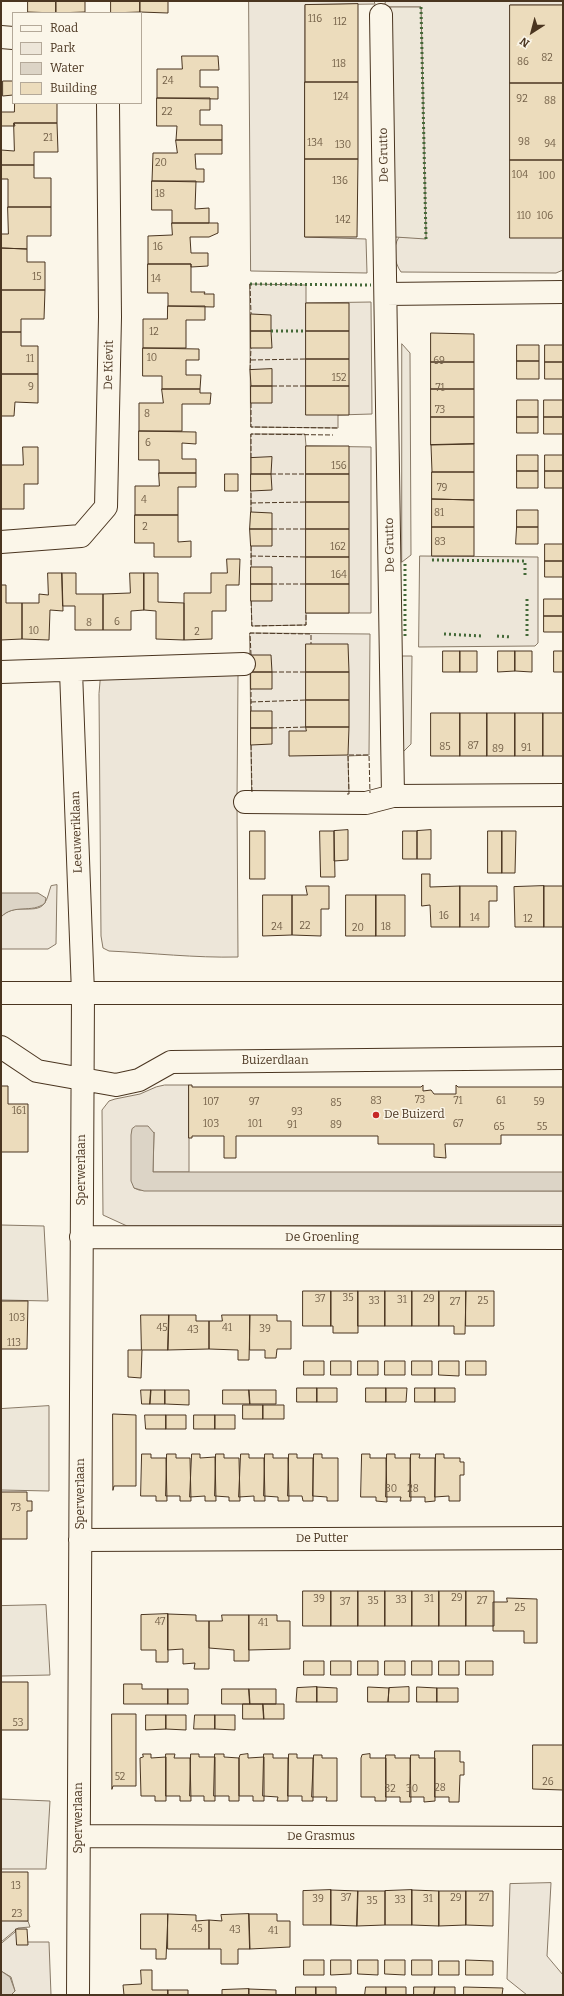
<!DOCTYPE html>
<style>
body{margin:0}
#map{position:relative;width:564px;height:1996px;overflow:hidden;background:#fbf6e9;font-family:Bitter,serif}
canvas{display:block}
.frame{position:absolute;inset:0;border:2px solid #4a3520;pointer-events:none}
.legend{position:absolute;left:12px;top:12px;width:130px;height:92px;box-sizing:border-box;background:#fbf6e9;border:1px solid #b4a999;margin:0;padding:5px 7px;list-style:none;font-size:12px;color:#4a3520}
.legend li{display:flex;align-items:center;gap:8px;height:20px}
.legend b{width:20px;border:1px solid #b4a999}
.north{position:absolute;left:512px;top:12px;width:40px;height:40px;-webkit-text-stroke:3px #fbf6e9;paint-order:stroke;rotate:216deg;font-size:11px;font-weight:700;line-height:16px;text-align:center;color:#4a3520}
.north::after{content:'';display:block;margin:auto;width:14px;height:18px;background:#4a3520;clip-path:polygon(50% 0,100% 100%,50% 72%,0 100%)}
</style>
<div id="map">
<canvas width="564" height="1996"></canvas>
<div class="frame"></div>
<ul class="legend">
<li><b style="height:5px;background:#fbf6e9"></b>Road</li>
<li><b style="height:11px;background:#ede6d9"></b>Park</li>
<li><b style="height:11px;background:#dcd4c6"></b>Water</li>
<li><b style="height:11px;background:#ecdcbc"></b>Building</li>
</ul>
<div class="north">N</div>
</div>
<script>
const ctx = document.querySelector('canvas').getContext('2d');
ctx.lineJoin = 'round';
function fillPath(path, color) { ctx.fillStyle = color; ctx.fill(path, 'evenodd'); }
function strokePath(path, color, width, dash) { ctx.strokeStyle = color; ctx.lineWidth = width; ctx.lineCap = dash ? 'butt' : 'round'; ctx.setLineDash(dash || []); ctx.stroke(path); }
function label(font, color, halo, rows, align = 'center') {
  ctx.font = font + ' Bitter,serif'; ctx.lineWidth = 3; ctx.setLineDash([]); ctx.textBaseline = 'middle'; ctx.strokeStyle = halo; ctx.fillStyle = color; for (const [text, x, y, turn = 0] of rows) {
    ctx.save(); ctx.translate(x, y); ctx.rotate((+turn || 0) * Math.PI / 180); ctx.textAlign = isNaN(turn) ? turn : align; if (halo) ctx.strokeText(text, 0, 0); ctx.fillText(text, 0, 0); ctx.restore();
  }
}
const green = new Path2D(`
 M249 1H374L375 4 305 5V237L366 239 367 273 251 271Z
 M386 1H563V5H510L563 238V270L556 273 401 272C394 262 392 248 399 237L426 238 421 7H391L385 5Z
 M250 284 306 285V303L371 302 372 414 338 415V428L251 427Z
 M251 434H305L306 446 371 447V613H306V625L252 626Z
 M420 556 538 557V643L535 646 419 647Z
 M250 633 370 634 369 755 348 756 349 794 252 793Z
 M101 675H238L237 802 238 957C195 958 152 953 109 951L103 948 101 936 99 694Z
 M57 885 56 944 48 949H1V917C14 902 35 915 44 904 48 899 49 891 51 886Z
 M165 1085H189V1172H153L154 1132 134 1188 139 1190 563 1191V1225L127 1226 103 1215 102 1110 109 1101 115 1099 140 1094 156 1087Z
 M551 1883 547 1956 563 1975V1995H527L507 1979 510 1884Z
 M1 1920 28 1921 30 1927 18 1928 1 1942Z
 M18 1930 20 1942H49L51 1995H11L15 1991 11 1977 1 1971V1944Z`);
fillPath(green, '#ede6d9');
strokePath(green, '#887966', 1);
const parking = new Path2D(`
 M391 7H421L426 239 395 237Z
 M402 344 410 353 411 555 402 562Z
 M402 656H412L411 744 402 753Z
 M1 1225 44 1226 48 1301 1 1300Z
 M49 1406V1491L1 1490V1409Z
 M46 1605 50 1675 1 1676V1606Z
 M1 1799 50 1801 46 1869H1Z`);
fillPath(parking, '#ede7d9');
strokePath(parking, '#887966', 1);
const water = new Path2D(`
 M1 893H38L46 898 45 903C32 914 14 903 1 917Z
 M136 1126H148L154 1133 153 1172H563V1191H144L134 1188 131 1181V1135L132 1129Z
 M1 1971 10 1977 15 1991 11 1995H1Z`);
fillPath(water, '#dcd4c6');
strokePath(water, '#887966', 1);
const building = new Path2D(`
 M28 1H56V13L28 12Z
 M56 1H85V12L56 13Z
 M111 1H140V12L111 13Z
 M140 1H168V13L140 12Z
 M358 4V82H305V5Z
 M510 5H563V83H510Z
 M182 56H218L219 70H200V87H218V99L157 98V69H182Z
 M3 81H13V95L3 96Z
 M305 82H358V159H305Z
 M510 83H563V160H510Z
 M157 98H210V110H200V125H222V140H176L177 126H157Z
 M15 103H57V123H14L15 126H1V112H14Z
 M14 123H57L58 152H34V165H1V150L14 151Z
 M176 140H222V154H195L196 169H204V182L152 181 153 153H177Z
 M305 159H358L357 237H305Z
 M510 160H563V238H510Z
 M1 165H34V178H51V207H8V179H1Z
 M152 181H196L195 209 209 208V223H172V210H152Z
 M8 207H51V236H27V249L1 248V234H8Z
 M172 223H218V233L209 237H190L191 253H208V266L191 267V264H148V236L172 235Z
 M1 248 27 249V262H45V290H1Z
 M148 264H191V292H205L204 294H214V307L168 306V293H148Z
 M1 290H45L44 319H21V332H1Z
 M306 303H349V331H306Z
 M168 306H205V320H186V348H143V319H167Z
 M251 314 271 315V331H251Z
 M251 331H271L272 348H251Z
 M306 331H349V359H306Z
 M1 332H21V346H38V374H1Z
 M431 333 474 334V362H431Z
 M517 345H539V361H517Z
 M545 345H563V362H545Z
 M143 348 199 349V360H186V375H201L200 389H162V376H143Z
 M306 359H349V386H306Z
 M517 361H539V379H517Z
 M431 362H474V389H431Z
 M545 362H563V379H545Z
 M272 369V386H251L250 370Z
 M1 374H38V403L15 402 14 416H1Z
 M251 386H272V403H251Z
 M306 386H349V415H306Z
 M162 389H200V393H211L210 404H182V431H139V403H163Z
 M431 389H474V417H431Z
 M517 400H538V417H517Z
 M544 400H563V417H544Z
 M431 417H474V444L431 445Z
 M517 417H538V433H517Z
 M544 417H563V434H544Z
 M139 431 196 432V444L182 443V459H196V473H159V460H139Z
 M474 444V472H432L431 445Z
 M306 446H349V474H306Z
 M23 447H38V484H24V509H1V465H23Z
 M517 455H538V471H517Z
 M545 455H563V471H545Z
 M272 457 271 474H251V458Z
 M517 471H538V488H517Z
 M545 471H563V488H545Z
 M432 472H474V500L432 499Z
 M159 473H196V487H178V515H135V486H159Z
 M225 474H238V491H225Z
 M251 474H271L272 490 251 491Z
 M306 474H349V502H306Z
 M432 499 474 500V527H432Z
 M306 502H349V529H306Z
 M517 510H538V527H517Z
 M251 512 272 513V529H250Z
 M135 515H178V542L191 541V557H154V543H135Z
 M432 527H474V556H432Z
 M517 527H538V544H516Z
 M250 529H272V546H251Z
 M306 529H349V557H306Z
 M545 544H563V561H545Z
 M306 557H349V584H306Z
 M227 559H240L239 585H226V611H212V639L184 640V593H211V573H227Z
 M545 561H563V577H545Z
 M251 567H272V584H251Z
 M48 573H62L63 611 50 610 49 640 22 639V603H39V594L48 595Z
 M62 573H76V594H103V630H75V606H63Z
 M130 573H144V610L131 611V630H103V594L130 593Z
 M144 573H158V602L184 603V640L156 639V611L144 610Z
 M251 584H272V601H251Z
 M306 584H349V613H306Z
 M1 585H6V603H22V639L1 640Z
 M544 599H563V616H544Z
 M544 616H563V632H544Z
 M306 644H348L349 672H306Z
 M443 651H460V672H443Z
 M460 651H477V672H460Z
 M498 651H515V671L498 672Z
 M515 651H532V672L515 671Z
 M554 651H563V672H554Z
 M251 655H271L272 672H251Z
 M251 672H272V689H251Z
 M306 672H349V700H306Z
 M306 700H349V727H306Z
 M251 711H272V728H251Z
 M431 713H460V756H431Z
 M460 713H487V756H460Z
 M487 713H515V756H487Z
 M515 713H543V756H515Z
 M543 713H563V756H543Z
 M306 727H349L348 755 289 756V731H306Z
 M251 728H272V744L251 745Z
 M348 830V860L334 861V831Z
 M431 830V859H417V831Z
 M250 831H265V879H250Z
 M320 831H334L335 877H321Z
 M403 831H417V859H403Z
 M488 831H502V873H488Z
 M502 831H516L515 873H502Z
 M422 874H430V887L460 886V927H431L430 905 422 906Z
 M306 886H329V909H321V936L292 935V895H307Z
 M460 886H497V901H489V927H460Z
 M544 886H563V927H544Z
 M544 886V927H515L514 887Z
 M263 895H292V935L263 936Z
 M346 895H376V936H346Z
 M376 895H405V936H376Z
 M189 1085H192V1087H421L423 1085V1091L431 1090 434 1094H456V1085L458 1087H563V1135H501V1144H445L446 1158 434 1157V1144H378V1136H236V1158H224V1136H192V1138H189Z
 M1 1086H8V1104H28V1152H1Z
 M303 1291H331V1326H303Z
 M331 1291H358V1333H333V1326H331Z
 M358 1291H385V1326H358Z
 M385 1291H412V1326H385Z
 M412 1291H439V1326H412Z
 M439 1291H466L465 1334H454V1326H439Z
 M466 1291H494V1326H466Z
 M1 1301H28L27 1349H1Z
 M141 1315H169L168 1350H142L141 1378 128 1377V1350H141Z
 M169 1315H196V1321H209V1349L168 1350Z
 M222 1315H250L249 1360H238V1350L209 1349V1321H222Z
 M250 1315H277V1321H291V1349H277L276 1358H265V1350H250Z
 M304 1361H324V1375H304Z
 M331 1361H351V1375H331Z
 M358 1361H378V1375H358Z
 M385 1361H405V1375H385Z
 M412 1361H432V1375H412Z
 M439 1361H459V1376L439 1375Z
 M466 1361H486V1375H466Z
 M297 1388H317V1402H297Z
 M317 1388H337V1402H317Z
 M366 1388H386V1402H366Z
 M386 1388H407L406 1402H386Z
 M415 1388H435V1402H415Z
 M435 1388H455V1402H435Z
 M141 1390H151L150 1404H142Z
 M151 1390H165V1404H150Z
 M165 1390H189V1405L165 1404Z
 M223 1390H249L250 1404H223Z
 M249 1390H276V1404H250Z
 M243 1405H263V1419H243Z
 M263 1405H284V1419H263Z
 M113 1414 136 1415V1486H114L113 1490Z
 M145 1415H166V1429H146Z
 M166 1415H186V1429H166Z
 M194 1415H215V1429H194Z
 M215 1415H235V1429H215Z
 M142 1454H151V1458H166L167 1501H156V1496H141Z
 M167 1454H176V1458H190L191 1501H180V1496H166Z
 M192 1454H200V1458L215 1457 216 1501H205V1496L190 1497Z
 M216 1454H224V1458H239L240 1501H229V1497L215 1496Z
 M241 1454H249V1458H264L265 1501H254V1496L239 1497Z
 M265 1454H273V1458H288L289 1501H278V1497L264 1496Z
 M289 1454H297V1458H313V1501H303L302 1496H288Z
 M314 1454H322V1458H338V1501H327V1497L313 1496Z
 M362 1454H370V1458H386L387 1502 376 1501V1497H361Z
 M387 1454H395V1458H410L411 1501H400L401 1497H386Z
 M411 1454H420L419 1458H435V1501L425 1502V1497H410Z
 M436 1454H444V1458H460V1462H464V1475H460V1501H449V1496L435 1497Z
 M1 1492H27V1501H32V1511H27V1539H1Z
 M303 1591H331V1626H303Z
 M331 1591H358V1626H331Z
 M358 1591H385V1626H358Z
 M385 1591H412V1626H385Z
 M412 1591H439V1626H412Z
 M439 1591H466V1626H439Z
 M466 1591H494V1626H466Z
 M507 1598 537 1599V1643H524V1631H493V1602H507Z
 M168 1614 196 1615V1621H209V1669H194L195 1663 183 1664V1649L168 1650Z
 M168 1614V1662H156V1650H141V1615Z
 M222 1615H249V1661H234V1650L209 1648V1621H222Z
 M249 1615H277V1621H290V1649L249 1650Z
 M304 1661H324V1675H304Z
 M331 1661H351V1675H331Z
 M358 1661H378V1675H358Z
 M385 1661H405V1675H385Z
 M412 1661H432V1675H412Z
 M439 1661H459V1675H439Z
 M466 1661H493V1675H466Z
 M1 1682H28V1730H1Z
 M124 1684H142V1689H168V1704H124Z
 M317 1687V1702H296L297 1688Z
 M317 1687 337 1688V1702H317Z
 M368 1687 389 1688 388 1702H368Z
 M409 1687V1702H388L389 1688Z
 M417 1687 437 1688V1702H417Z
 M437 1688H458V1702H437Z
 M168 1689H188V1704H168Z
 M222 1689H249L250 1704H222Z
 M249 1689H276V1704H250Z
 M243 1704H263L264 1719H243Z
 M263 1704H284V1719H264Z
 M112 1714H136V1786H113L112 1789Z
 M146 1715H166V1729L146 1730Z
 M166 1715H186V1730L166 1729Z
 M195 1715H215V1729H194Z
 M215 1715H235V1730L215 1729Z
 M533 1745H563V1790L533 1789Z
 M435 1751H460V1762H464V1775H460L459 1802H449V1797H435Z
 M143 1754H151V1758L166 1757V1801H155V1796H141L140 1758 143 1757Z
 M166 1754H175L174 1758H190L191 1801H180V1796H166Z
 M191 1754H199V1757H215V1801H204V1796H190Z
 M215 1754H224V1757L239 1758V1801H229V1796H214Z
 M248 1754V1758L264 1757V1801H253V1796H239V1758L240 1755Z
 M264 1754H273V1758H288V1801H277L278 1797 263 1796Z
 M289 1754H297V1758H313V1801H302V1796H288Z
 M370 1754V1758H386V1801H375V1797H361V1758L362 1755Z
 M314 1755H322V1758H337V1801H326L327 1797H312Z
 M386 1755H395V1758H410L411 1802H400V1797H386Z
 M411 1755H419V1758H435V1801L424 1802V1797H410Z
 M1 1872H28V1921H1Z
 M331 1890 358 1891 357 1926 331 1925Z
 M331 1890V1925H303V1891Z
 M412 1890 439 1891V1926L412 1925Z
 M412 1890V1925H385V1891Z
 M358 1891H385V1925L357 1926Z
 M439 1891H466V1925L439 1926Z
 M466 1891H493V1926L466 1925Z
 M141 1914H168L166 1959H156V1949H141Z
 M168 1914 196 1915V1921L209 1920V1949H168Z
 M249 1914 250 1949H238V1964H221V1949H209V1920L222 1921 221 1915Z
 M249 1914H277V1921H290V1947L250 1949Z
 M16 1929H27L28 1945H17Z
 M304 1960H324V1975H304Z
 M331 1960H351V1974L331 1975Z
 M358 1960H378V1975L358 1974Z
 M385 1960H405V1975L385 1974Z
 M412 1960H432V1975H412Z
 M466 1960 493 1961V1975H466Z
 M439 1961H459V1975H439Z
 M141 1970H152V1990H168V1995H124L123 1985 141 1984Z
 M296 1987H316V1995H296Z
 M316 1987H336V1995H316Z
 M366 1987H386V1995H365Z
 M386 1987H406V1995H386Z
 M414 1987H435L434 1995H414Z
 M435 1987H455V1995H434Z
 M464 1987 503 1988 502 1995H464Z
 M249 1989 276 1990V1995H249Z
 M249 1989V1995H222V1990Z
 M168 1990H188V1995H168Z`);
fillPath(building, '#ecdcbc');
strokePath(building, '#4a3520', 1);
const minor = new Path2D(`
 M381 15 393 796
 M1 37 13 38
 M386 294 563 292
 M1 542 81 536 106 507 110 317 108 103
 M71 671 83 993 78 1995
 M1 672 244 664
 M245 802 366 803 393 796 563 795
 M1 993H563
 M1 1047 37 1071 116 1085 139 1080 171 1062 563 1058
 M81 1237 563 1238
 M80 1540 563 1538
 M79 1836 563 1838`);
strokePath(minor, '#4a3520', 24);
strokePath(minor, '#fbf6e9', 22);
strokePath(new Path2D(`
 M421 7 426 239
 M250 284 371 285
 M271 331H306
 M432 560 525 561V576
 M405 564V639
 M527 599V637
 M444 634 482 636
 M497 636 511 637`), '#436837', 3, [2, 3]);
strokePath(new Path2D(`
 M250 284 251 314
 M251 360 306 359
 M250 370 251 348
 M272 386H306
 M251 403V427L338 428
 M251 458V434L333 435
 M271 474H306
 M251 503 306 502
 M251 512V491
 M272 529H306
 M251 546V567
 M251 556 306 557
 M272 584H306
 M251 601 252 626 306 625V613
 M251 655 250 633 311 634V644
 M272 672H306
 M251 702 306 700
 M251 711V689
 M272 728 306 727
 M251 745 252 793H253
 M347 794H349L348 755H369L370 793`), '#4a3520', 1, [5, 2]);
for (const [x, y, r, color] of [
 [376,1115,4,"#c62828"]
]) { const dot = new Path2D(); dot.arc(x, y, r, 0, 2 * Math.PI); ctx.fillStyle = color; ctx.fill(dot); strokePath(dot, '#fbf6e9', 1.5); }
label('10px', '#725f47', null, [
 ["116",315,19],
 ["112",340,22],
 ["82",547,58],
 ["86",523,62],
 ["118",339,64],
 ["24",168,81],
 ["124",341,97],
 ["92",522,99],
 ["88",550,101],
 ["22",167,112],
 ["21",48,138],
 ["98",524,142],
 ["134",315,143],
 ["94",550,144],
 ["130",343,145],
 ["20",161,163],
 ["104",520,175],
 ["100",547,176],
 ["136",340,181],
 ["18",160,194],
 ["110",524,216],
 ["106",545,216],
 ["142",343,220],
 ["16",158,247],
 ["15",37,277],
 ["14",156,279],
 ["12",154,332],
 ["10",152,358],
 ["11",30,359],
 ["69",439,361],
 ["152",339,378],
 ["9",31,387],
 ["71",440,388],
 ["73",440,410],
 ["8",147,414],
 ["6",148,443],
 ["156",339,466],
 ["79",442,488],
 ["4",144,500],
 ["81",439,513],
 ["2",145,527],
 ["83",440,542],
 ["162",338,547],
 ["164",339,575],
 ["6",117,622],
 ["8",89,623],
 ["10",34,631],
 ["2",197,632],
 ["87",473,746],
 ["85",445,747],
 ["91",526,748],
 ["89",498,749],
 ["16",444,916],
 ["14",475,918],
 ["12",528,919],
 ["22",305,926],
 ["24",277,927],
 ["18",386,927],
 ["20",358,928],
 ["73",420,1100],
 ["83",376,1101],
 ["71",458,1101],
 ["61",501,1101],
 ["107",211,1102],
 ["97",254,1102],
 ["59",539,1102],
 ["85",336,1103],
 ["161",19,1111],
 ["93",297,1112],
 ["103",211,1124],
 ["101",255,1124],
 ["67",458,1124],
 ["91",292,1125],
 ["89",336,1125],
 ["65",499,1127],
 ["55",542,1127],
 ["35",348,1298],
 ["37",320,1299],
 ["29",429,1299],
 ["31",402,1300],
 ["33",374,1301],
 ["25",483,1301],
 ["27",455,1302],
 ["103",17,1318],
 ["45",162,1328],
 ["41",227,1328],
 ["39",265,1329],
 ["43",193,1330],
 ["113",14,1343],
 ["30",391,1489],
 ["28",413,1489],
 ["73",16,1508],
 ["29",457,1598],
 ["39",319,1599],
 ["31",429,1599],
 ["33",401,1600],
 ["35",373,1601],
 ["27",482,1601],
 ["37",345,1602],
 ["25",520,1608],
 ["47",160,1622],
 ["41",263,1623],
 ["53",18,1723],
 ["52",120,1777],
 ["26",548,1782],
 ["28",440,1788],
 ["32",390,1789],
 ["30",412,1789],
 ["13",16,1886],
 ["37",346,1898],
 ["29",456,1898],
 ["27",484,1898],
 ["39",318,1899],
 ["31",428,1899],
 ["33",400,1900],
 ["35",372,1901],
 ["23",17,1914],
 ["45",197,1929],
 ["43",235,1930],
 ["41",273,1931]
]);
label('12px', '#4a3520', '#fbf6e9', [
 ["De Grutto",384,155,-91],
 ["De Kievit",109,365,-89],
 ["De Grutto",390,545,-91],
 ["Leeuweriklaan",77,832,-92],
 ["Buizerdlaan",275,1061],
 ["Sperwerlaan",82,1170,-90],
 ["De Groenling",322,1238],
 ["Sperwerlaan",81,1494,-90],
 ["De Putter",322,1539],
 ["Sperwerlaan",79,1818,-90],
 ["De Grasmus",321,1837]
]);
label('12px', '#4a3520', '#fbf6e9', [
 ["De Buizerd",384,1115]
], 'left');
</script>
